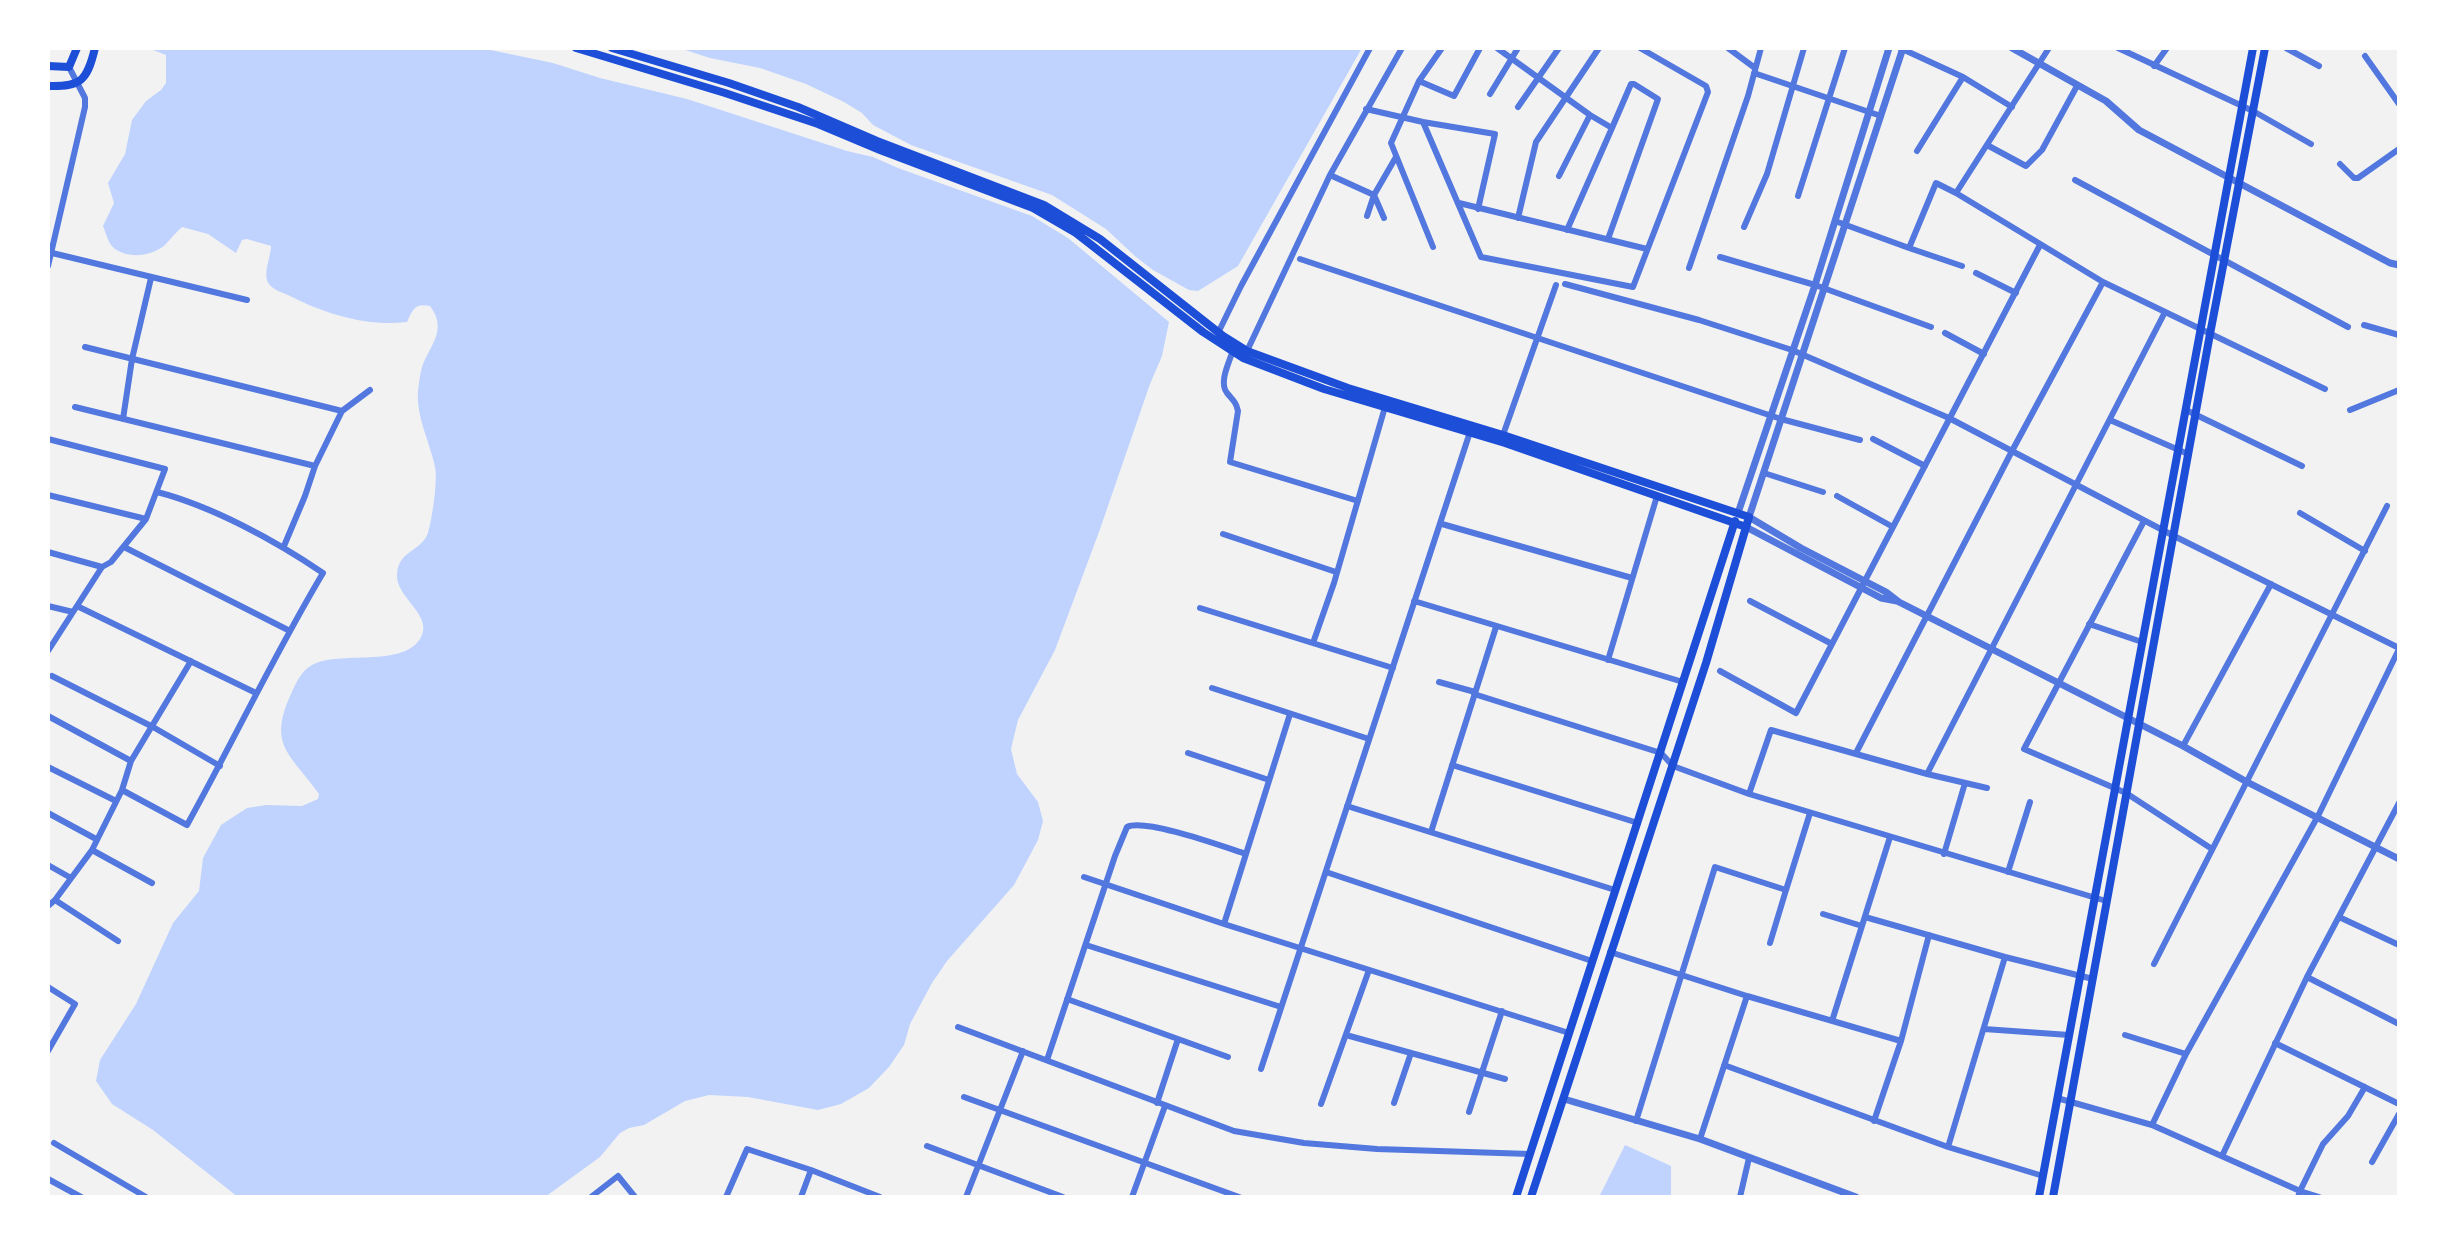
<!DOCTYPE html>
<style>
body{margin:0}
#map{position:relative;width:2447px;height:1245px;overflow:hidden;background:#f2f2f2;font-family:"Space Grotesk",sans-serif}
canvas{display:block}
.frame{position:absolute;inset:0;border:50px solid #fff;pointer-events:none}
</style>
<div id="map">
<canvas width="2447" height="1245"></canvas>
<div class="frame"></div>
</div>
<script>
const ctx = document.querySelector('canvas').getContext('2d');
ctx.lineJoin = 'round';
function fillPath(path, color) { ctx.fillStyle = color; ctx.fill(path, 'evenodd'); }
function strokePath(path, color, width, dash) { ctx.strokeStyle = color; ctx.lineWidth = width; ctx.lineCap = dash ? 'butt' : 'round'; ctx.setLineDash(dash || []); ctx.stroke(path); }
fillPath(new Path2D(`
 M148 48H481L553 63 600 78 687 99 847 151 873 157 898 168 1032 216 1068 238 1169 322 1162 356 1150 384 1099 532 1055 650 1018 720 1011 749 1017 774 1038 802 1043 821 1038 840 1014 885 947 961 932 983 910 1024 904 1045 889 1067 869 1088 841 1104 818 1110 748 1097 709 1095 685 1101 644 1125 629 1128 620 1133 600 1157 545 1197H238L153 1130 112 1104 96 1081 100 1060 136 1004 173 923 199 891 203 858 221 825 247 808 266 805 302 806 318 799 319 794C291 754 267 746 291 694 296 683 301 671 312 665 340 650 401 668 420 639 435 616 396 598 397 575 398 550 421 552 428 533 432 520 438 480 435 467 430 442 416 417 418 391 419 383 420 374 422 367 430 345 448 330 430 306 415 303 413 309 407 322 368 327 325 314 290 296 284 293 273 290 269 284 262 275 271 257 271 246L247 239 242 240 236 253 208 234 182 227C175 233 170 240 164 246 150 256 130 259 115 249 108 244 106 233 103 226L114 203 108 183 125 154 132 120 146 101 161 90 166 83V55Z
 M679 48 1312 49 1362 48 1238 266 1198 291 1189 290 1153 270 1136 257 1106 229 1052 195 911 145 873 125 862 113 844 102 806 84 760 68 710 58Z
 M1625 1145 1671 1166V1197H1599Z`), '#bfd3fe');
strokePath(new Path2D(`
 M1497 48 1590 115 1612 128 1567 230
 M1728 48 1755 68
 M1900 48 1963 77 2012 107
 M2049 48 1956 193 2103 282 2325 389
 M2118 48 2253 111 2311 144
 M2286 48 2319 66
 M2365 56 2399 104
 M2154 66 2167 48
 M1754 73 1881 116
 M1419 81 1454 96 1480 48
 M1490 94 1518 48
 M1518 107 1559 48
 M1366 109 1423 122 1495 134 1478 209
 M1423 122 1481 257 1633 287 1708 92 1706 86 1640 48
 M1987 145 2026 166 2042 150 2077 86
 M1917 151 1963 77
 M2340 164 2354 178H2358L2399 149
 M1330 175 1374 195 1396 157
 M1559 176 1590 115
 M2075 180 2348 327
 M1374 195 1384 218
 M1798 196 1845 48
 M1459 203 1647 249
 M1367 216 1374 195
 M1518 218 1536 142 1599 48
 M1835 221 1909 248 1936 183 1956 193
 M1744 227 1767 174 1804 48
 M1608 239 1658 99 1634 84H1631L1612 128
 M1433 247 1391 143 1419 81 1442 48
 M1909 248 1962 266
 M48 252 247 300
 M1720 257 1815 285 1931 327
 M1300 259 1781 419 1860 440
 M48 266 85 107V98L69 67
 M1689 268 1748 96 1761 48
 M1976 273 2016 293
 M1565 284 1699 320 1792 350 1949 418 2174 536 2399 648
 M2364 325 2399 335
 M1218 333 1241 286 1370 48
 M1945 333 1984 354
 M85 347 342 411
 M1247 351 1330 175 1402 48
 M1232 353C1228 365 1219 383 1227 393 1233 400 1236 402 1238 411L1230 462 1358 501
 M75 407 315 466
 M2186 410 2302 466
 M2350 410 2399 390
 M123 419 132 359 151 278
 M2110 420 2188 454
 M1503 435 1556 285
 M48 439 165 469 146 519 111 562 102 567
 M1873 439 1925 466
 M1764 473 1823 492
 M48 495 146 519
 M1837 496 1893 527
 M2300 513 2365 551
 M2144 521 2024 749 2126 793 2212 849
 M1442 524 1632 578
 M1223 534 1336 572
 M284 546 305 496 315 466 342 411 370 390
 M124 547 288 630
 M48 552 102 567 48 651
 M1414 601 1683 682
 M1750 601 1832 644
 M48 606 73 612
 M77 606 256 693
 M1200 608 1393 668
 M2089 624 2142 642
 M1313 643 1334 583 1385 407
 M1608 660 1657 496
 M1720 671 1796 713 2040 245
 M52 676 153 727 220 766
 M1439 682 1475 692
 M1212 688 1369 739
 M1474 694 1661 753 1673 766 1749 794 2106 901
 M48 716 131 761
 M2183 746 2271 584
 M1188 753 1269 780
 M1856 753 2012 451 2103 282
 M1452 765 1638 823
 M48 767 116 801
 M1927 774 2165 312
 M122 790 187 825C233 742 274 655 323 573 276 541 212 506 157 492
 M1749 794 1771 730 1927 774 1987 788
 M1347 806 1615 890
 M48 813 96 839
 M1431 832 1496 627
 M92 850 152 883
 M1944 854 1965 783
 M48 865 71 878
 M1326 872 1592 961
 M2008 872 2030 802
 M1084 877 1224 924 1569 1033
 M55 900 118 941
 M48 906 55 900 92 850 122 790 131 761 191 661
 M1823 914 1862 926
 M1865 917 2005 957 2093 979
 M2339 917 2399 945
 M1224 924 1290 714
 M1770 943 1786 890
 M1086 945 1281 1007
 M1610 952 1747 996 1901 1041
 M2154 964 2387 506
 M2307 977 2399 1024
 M48 987 75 1004 48 1051
 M1067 999 1228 1057
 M1832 1021 1890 837
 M958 1027 1234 1131 1304 1143 1377 1149 1530 1154
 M1984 1029 2069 1035
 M1346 1035 1505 1079
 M2125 1035 2186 1054
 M2275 1043 2399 1104
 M1047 1060 1115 856 1127 827C1145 818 1224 847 1246 854
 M1724 1065 1948 1147 2043 1176
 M1261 1069 1470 432
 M964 1097 1239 1197
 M2057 1098 2152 1125 2186 1054 2318 816 2399 649
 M1157 1103 1178 1039
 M1394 1103 1411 1053
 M1321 1104 1369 970
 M1469 1112 1502 1011
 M1636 1121 1715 867 1786 890 1810 813
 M1874 1121 1901 1041 1929 935
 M2152 1125 2300 1191 2323 1144 2348 1116 2365 1087
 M1700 1139 1747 996
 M54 1143 146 1197
 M927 1146 1063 1197
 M1948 1147 2005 957
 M2222 1156 2307 977 2399 803
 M2372 1162 2399 1114
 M48 1179 81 1197
 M591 1197 618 1176 635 1197
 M726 1197 747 1149 811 1170 880 1197
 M801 1197 811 1170
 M966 1197 1023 1051
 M1132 1197 1165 1106
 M1740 1197 1749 1158
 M2298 1197 2300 1191 2319 1197`), '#5277de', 6);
strokePath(new Path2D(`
 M1903 48 1749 517 1801 548 1886 592 1899 602 2183 746 2247 782 2399 859
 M2012 48 2106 101 2139 130 2390 263 2399 265
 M1738 513 1815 285 1889 48
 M1746 527 1881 598 1897 601
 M1564 1099 1700 1139 1856 1197`), '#5277de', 7);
strokePath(new Path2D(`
 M576 48 725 93 818 124 880 150 1033 208 1076 233 1203 332 1243 358 1324 389 1505 443 1746 527
 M612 48 729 83 798 107 877 141 1044 205 1100 239 1223 336 1247 351 1348 388 1503 435 1749 517 1706 663 1531 1197
 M48 66 69 67 77 48
 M48 86C81 87 87 81 95 48
 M1516 1197 1735 521
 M2039 1197 2253 48
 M2053 1197 2210 334 2265 48`), '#1d4ed8', 8);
</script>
